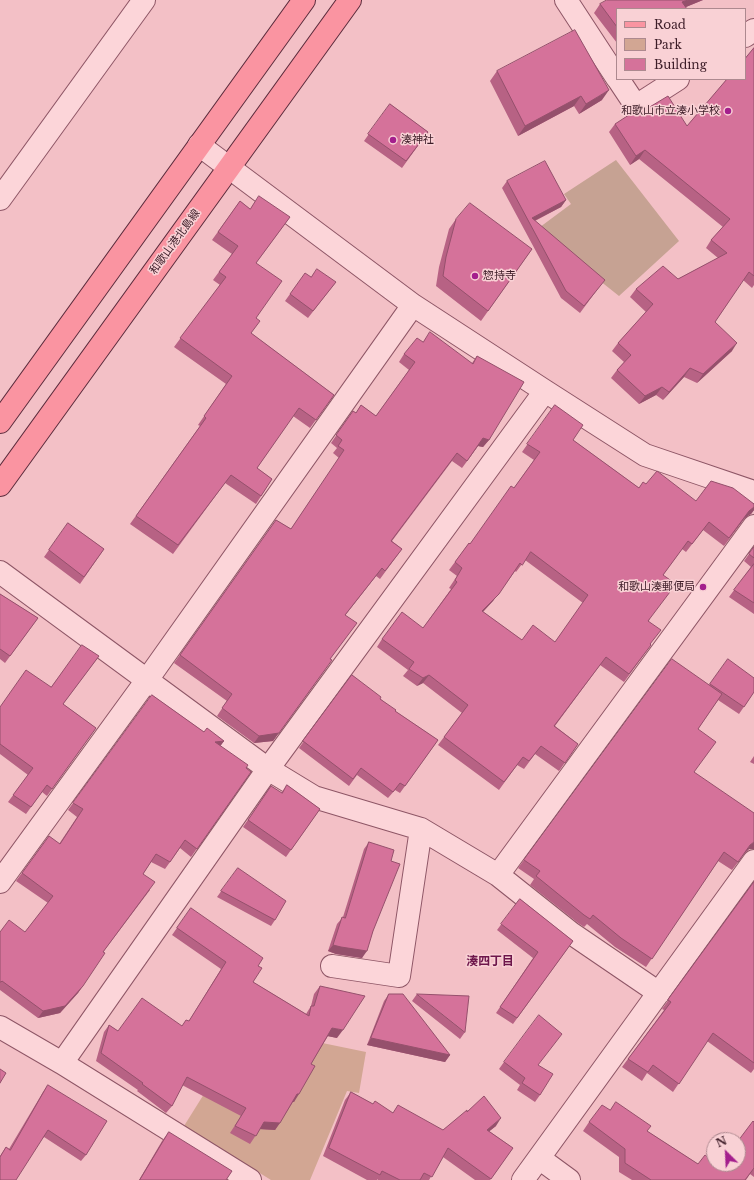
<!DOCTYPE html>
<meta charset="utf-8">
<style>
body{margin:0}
#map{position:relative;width:754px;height:1180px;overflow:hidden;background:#f3c0c6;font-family:"Libre Baskerville",serif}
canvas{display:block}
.legend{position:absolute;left:616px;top:8px;width:130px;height:72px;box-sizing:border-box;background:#f9d1d5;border:1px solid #ad898f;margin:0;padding:5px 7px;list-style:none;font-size:12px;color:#3c1c27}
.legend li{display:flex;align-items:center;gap:8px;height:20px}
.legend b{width:20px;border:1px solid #ad898f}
.north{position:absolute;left:706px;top:1132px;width:40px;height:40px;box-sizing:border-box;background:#f9d1d5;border:1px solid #ad898f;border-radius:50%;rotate:336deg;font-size:11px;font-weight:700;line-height:16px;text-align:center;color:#3c1c27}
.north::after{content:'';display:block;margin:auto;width:14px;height:18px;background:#a41f8d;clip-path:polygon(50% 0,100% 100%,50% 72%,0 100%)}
</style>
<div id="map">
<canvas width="754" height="1180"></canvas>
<ul class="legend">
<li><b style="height:5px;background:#fa94a1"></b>Road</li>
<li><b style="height:11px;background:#d2a693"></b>Park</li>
<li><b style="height:11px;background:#d5729a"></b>Building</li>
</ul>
<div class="north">N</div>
</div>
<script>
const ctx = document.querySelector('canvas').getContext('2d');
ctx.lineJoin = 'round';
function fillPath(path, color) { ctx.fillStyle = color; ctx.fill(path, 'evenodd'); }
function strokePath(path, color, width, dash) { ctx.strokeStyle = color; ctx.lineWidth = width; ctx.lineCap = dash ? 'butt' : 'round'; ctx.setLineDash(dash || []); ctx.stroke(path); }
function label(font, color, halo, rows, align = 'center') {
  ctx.font = font + ' "Libre Baskerville","Noto Sans JP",serif'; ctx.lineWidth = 3; ctx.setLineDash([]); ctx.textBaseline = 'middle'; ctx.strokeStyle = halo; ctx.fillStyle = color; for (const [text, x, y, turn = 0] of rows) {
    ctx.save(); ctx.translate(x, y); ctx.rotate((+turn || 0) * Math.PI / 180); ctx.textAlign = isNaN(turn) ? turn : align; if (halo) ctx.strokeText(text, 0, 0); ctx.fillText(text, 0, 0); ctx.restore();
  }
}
fillPath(new Path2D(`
 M249 1022 298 1038 366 1052 359 1093 347 1091 310 1180H271L184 1126Z`), '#d2a693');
fillPath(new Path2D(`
 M616 160 679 241 619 296 536 230 571 204 564 194Z`), '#c6a293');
const minor = new Path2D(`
 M566 0 617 78
 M745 36 754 30
 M618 79 636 106 678 79
 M199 145 413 305 545 391 645 455 754 492
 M0 199 144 0
 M0 572 268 769 314 797 421 829 498 875 571 933 659 993
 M498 875 754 526
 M0 882 147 680 413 305
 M332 966 399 976 421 829
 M0 1027 62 1063 250 1180
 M62 1063 268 769 545 391
 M539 1158 569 1180
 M523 1180 754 861`);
const major = new Path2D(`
 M0 422 304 0
 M0 485 350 0`);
strokePath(minor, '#8e5666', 24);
strokePath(major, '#5b2b3c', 24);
strokePath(minor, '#fcd5d9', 22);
strokePath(major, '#fa94a1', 22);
fillPath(new Path2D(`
 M703 0 686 7 617 9V43L594 13 600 4Z
 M754 48V285L752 288 743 280 715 322 732 351 697 383 684 377 663 400 656 395 639 404 611 378 617 370 624 362 612 351 618 343 646 312 630 297 636 289 678 279 718 258 706 248 711 240 723 227 639 159 630 165 609 132 615 124 687 126Z
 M497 71 602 100 579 114 574 106 518 136 490 81Z
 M390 104 428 132 402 168 364 141Z
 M507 181 566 200 561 207 535 221 600 286 580 313 561 298 502 188Z
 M240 201 250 209 290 217 256 263V318L251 333 334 395 310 428 293 416 257 468 272 479 256 504 225 483 173 554 130 524 200 426 198 425 226 384 174 347 220 285 213 280 232 254 212 240Z
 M456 219 532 249 481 321 436 286 439 267 449 229Z
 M311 277 336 282 308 318 285 301 290 294Z
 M423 342 472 363 477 356 489 440 483 447 478 446 462 468 452 461 392 541 402 549 380 579 376 576 345 615 330 659 273 741 254 743 217 716 227 701 174 663 276 520 291 529 339 458 333 453 337 448 331 443 353 411 356 413 361 405 376 416 409 370 399 362 404 354Z
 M555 405 573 440 639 488 646 484 696 501 754 504V510L751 514 749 515 744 519 724 546 703 530 686 552 682 549 663 575 649 621 651 645 624 682 600 665 555 726 578 744 559 771 535 754 524 769 517 765 499 790 438 745 462 713 423 683 417 686 403 676 408 670 377 647 382 639 423 628 451 589 449 588 457 576 449 570 469 543 470 544 514 488 534 460 522 452ZM525 560 583 603 555 642 522 640 483 612 493 601 515 571 516 572Z
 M68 523 104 549 80 584 44 557Z
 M754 547V614L729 597 751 567 744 561Z
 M0 594 38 618 5 663 0 659Z
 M99 656 63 704 96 728 47 796 42 792 26 814 8 802 28 775 0 754V707L51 687Z
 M728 659 754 692 739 714 718 700 698 729 694 772 749 849 744 854 732 870 718 861 646 967 615 947 587 924 584 927 578 923 530 885 534 879 518 868 524 860 709 685Z
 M352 675 395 711 438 740 400 793 395 790 388 798 357 775 349 786 299 748Z
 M152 695 204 732 224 741 220 746 246 769 251 772 191 857 180 848 165 869 151 862 143 874 150 890 103 952 78 993 60 1013 38 1018 0 990V932H25L48 903 16 881 49 836 59 844 77 817 68 810Z
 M754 756V764L750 762Z
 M287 785 320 809 286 857 243 827 271 786 281 793Z
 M369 842 391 861 373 931 362 958 336 954 328 951 337 924 343 917 364 849Z
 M238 868 275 920 271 926 217 897Z
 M754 882V1069L751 1073 707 1041 673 1092 647 1073 642 1081 622 1067 664 1010 662 1009Z
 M520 899 573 941 513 1024 496 1013 533 958 497 930Z
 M191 908 258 966 253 982 306 1014 311 1006 314 994 320 986 337 1038 328 1036 311 1064 294 1102H293L275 1130 260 1129 250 1144 230 1133 241 1116 182 1085 172 1106 166 1113 137 1091 138 1090 96 1061 104 1032 109 1025 118 1031 182 1026 189 1021 221 969 172 935Z
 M389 994 450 1055 445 1062 367 1045 384 1001Z
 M417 994 465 1032 460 1039 412 1001Z
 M504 1062 538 1065 540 1095 535 1102 517 1090 520 1085 499 1069Z
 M48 1085 86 1155 81 1161 44 1137 0 1180V1156L6 1147 9 1149 43 1092Z
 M351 1092 373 1104 393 1113 443 1130 467 1112 496 1126 489 1131 513 1148 490 1180H475L443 1157 429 1180H378L377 1179V1180H367L323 1156 345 1100Z
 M610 1110 647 1131 698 1164 719 1165 754 1122V1177L750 1174 746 1180H632L619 1172V1157L583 1131 589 1122Z
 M169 1132 226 1180H139L162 1141Z`), '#b76284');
fillPath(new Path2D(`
 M688 0H703L681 9 682 2Z
 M609 90 602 100 579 114 586 104Z
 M581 96 574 106 518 136 525 126Z
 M645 150 639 159 630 165 636 156Z
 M566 200 561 207 530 223 532 218Z
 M737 343 732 351 697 383 703 374Z
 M690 368 684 377 663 400 669 392Z
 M662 387 656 395 639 404 645 396Z
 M483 438 489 440 483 447 478 446 462 468Z
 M754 507V510L751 514 749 515 744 519 724 546 749 511Z
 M382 568 376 576 340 622 345 615Z
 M515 571 493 601 476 619 482 611Z
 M327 667 273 741 254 743 259 736Z
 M429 675 423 683 417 686 423 678Z
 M224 741 219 748 215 742Z
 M754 842V849H749L744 854 732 870 750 845Z
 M333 945 367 951 362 958 336 954 328 951Z
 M83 986 78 993 60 1013 38 1018 43 1011Z
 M332 1028 343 1030 337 1038 327 1036Z
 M371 1038 450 1055 445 1062 367 1045Z
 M297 1094H299L294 1102H292Z
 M501 1118 496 1126 481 1138 487 1130Z
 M264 1122 280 1123 275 1130 259 1129Z`), '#95506c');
const building = new Path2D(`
 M607 0H688L682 2 687 9H617V27L600 4Z
 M575 30 609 90 586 104 581 96 525 126 497 71Z
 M754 48V276L749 272 715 322 737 343 703 374 690 368 669 392 662 387 645 396 617 370 631 355 618 343 653 304 636 289 663 266 678 279 727 253 711 240 730 219 645 150 636 156 615 124 638 109 643 110 648 108 668 96 687 126 727 79H745V59Z
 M390 104 428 132 406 161 368 134Z
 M545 161 566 200 532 218 605 280 584 306 566 291 507 181Z
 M259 196 290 217 256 263 282 281 256 318 260 321 251 333 334 395 316 420 299 408 257 468 272 479 261 496 231 475 178 545 136 516 206 418 204 416 232 376 180 338 226 277 219 272 238 246 218 232 240 201 250 209Z
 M470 203 532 249 488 311 443 276 446 257 456 219Z
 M317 269 336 282 313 311 290 294 305 273 311 277Z
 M430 332 473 364 477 356 524 382 489 440 483 438 467 461 457 453 391 541 402 549 385 571 382 568 345 615 357 623 330 659 332 660 279 733 259 736 222 708 232 694 180 655 276 520 291 529 344 450 338 446 342 440 336 435 353 411 356 413 361 405 376 416 415 362 404 354 417 338 423 342Z
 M555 405 583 425 573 440 639 488 643 482 646 484 657 471 696 501 711 481 733 488 754 504V507L749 511 729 538 709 522 692 544 688 541 663 575 676 584 648 621 661 630 650 644 651 645 629 674 606 657 554 726 578 744 565 763 541 746 529 761 523 757 504 782 444 737 468 705 429 675 423 678 409 669 414 662 382 639 402 612 423 628 457 582 455 580 462 568 455 562 469 543 470 544 511 486 514 488 540 452 527 444ZM531 552 588 595 555 642 533 625 522 640 482 611 499 594 520 563 522 565Z
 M68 523 104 549 84 577 49 550Z
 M754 547V558L749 554Z
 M754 564V603L734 590Z
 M0 594 38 618 10 656 0 649Z
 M82 645 99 656 63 704 96 728 52 789 47 785 31 807 13 795 33 768 0 744V707L26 670 51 687Z
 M672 659 722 694 698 729 716 742 694 772 754 813V842L750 845 738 862 724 852 652 959 621 938 593 915 590 919 584 915 536 876 540 871 524 860Z
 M728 659 754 678V692L744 707 710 684Z
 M352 675 381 697 380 699 396 710 395 711 438 740 405 786 400 783 393 792 361 768 353 779 303 741Z
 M152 695 204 732 207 728 224 741 215 742 248 765 246 768 251 772 197 849 185 840 170 862 156 854 143 874 155 882 103 952 105 953 83 986 65 1006 43 1011 2 981 1 982H0V932L9 920 25 932 53 896 22 873 49 836 60 844 83 809 73 803Z
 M287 785 320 809 291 850 248 820 271 786 282 793Z
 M369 842 394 850 391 861 400 864 373 931 367 951 341 947 333 945 342 917 345 918Z
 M238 868 286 901 275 920 221 891Z
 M754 882V1063L713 1033 679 1084 653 1065 648 1072 628 1059 671 1002 668 1000Z
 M520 899 573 941 517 1018 500 1007 538 952 501 924Z
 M191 908 263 958 258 966 262 968 253 982 309 1016 311 1006H314L320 986 365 996 343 1030 332 1028 311 1064 315 1066 299 1094H297L280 1123 264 1122 256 1136 235 1126 246 1108 187 1077 172 1106 142 1084 143 1083 101 1053 109 1025 118 1031 142 998 182 1026 186 1020 189 1021 226 962 177 928Z
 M389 994H403L450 1055 371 1038Z
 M417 994 469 996 465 1032Z
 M539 1015 562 1034 538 1065 553 1074 540 1095 522 1083 525 1078 504 1062Z
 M0 1069 6 1073 0 1083Z
 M48 1085 107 1121 86 1155 48 1130 16 1180H0V1157L6 1147 10 1150Z
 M351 1092 373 1104 375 1101 393 1113 398 1105 443 1130 467 1110V1112L484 1096 501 1118 487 1130 513 1148 491 1179 448 1148 432 1177 424 1173 420 1180H400L382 1171 380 1175 329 1148Z
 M616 1102 651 1126 647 1131 698 1164 705 1155 714 1162V1164H717L719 1165 720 1164H738V1141L753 1121 754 1122V1168L745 1180H651L625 1163V1149L589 1122 602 1105 610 1110Z
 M169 1132 232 1171 226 1180H140Z`);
fillPath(building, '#d5729a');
strokePath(building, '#95506c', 1);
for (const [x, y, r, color] of [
 [728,111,4,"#a41f8d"],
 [393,140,4,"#a41f8d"],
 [475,276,4,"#a41f8d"],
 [703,587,4,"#a41f8d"]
]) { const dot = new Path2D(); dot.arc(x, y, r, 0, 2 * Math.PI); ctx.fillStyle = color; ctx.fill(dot); strokePath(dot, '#f9d1d5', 1.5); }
label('11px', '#3c1c27', '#f9d1d5', [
 ["和歌山市立湊小学校",720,111],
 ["湊神社",401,140,"left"],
 ["惣持寺",483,276,"left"],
 ["和歌山湊郵便局",695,587]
], 'right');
label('11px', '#3c1c27', '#f9d1d5', [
 ["和歌山港北島線",175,242,-54]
]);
label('bold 12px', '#6d164b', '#f9d1d5', [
 ["湊四丁目",490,962]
]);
</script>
